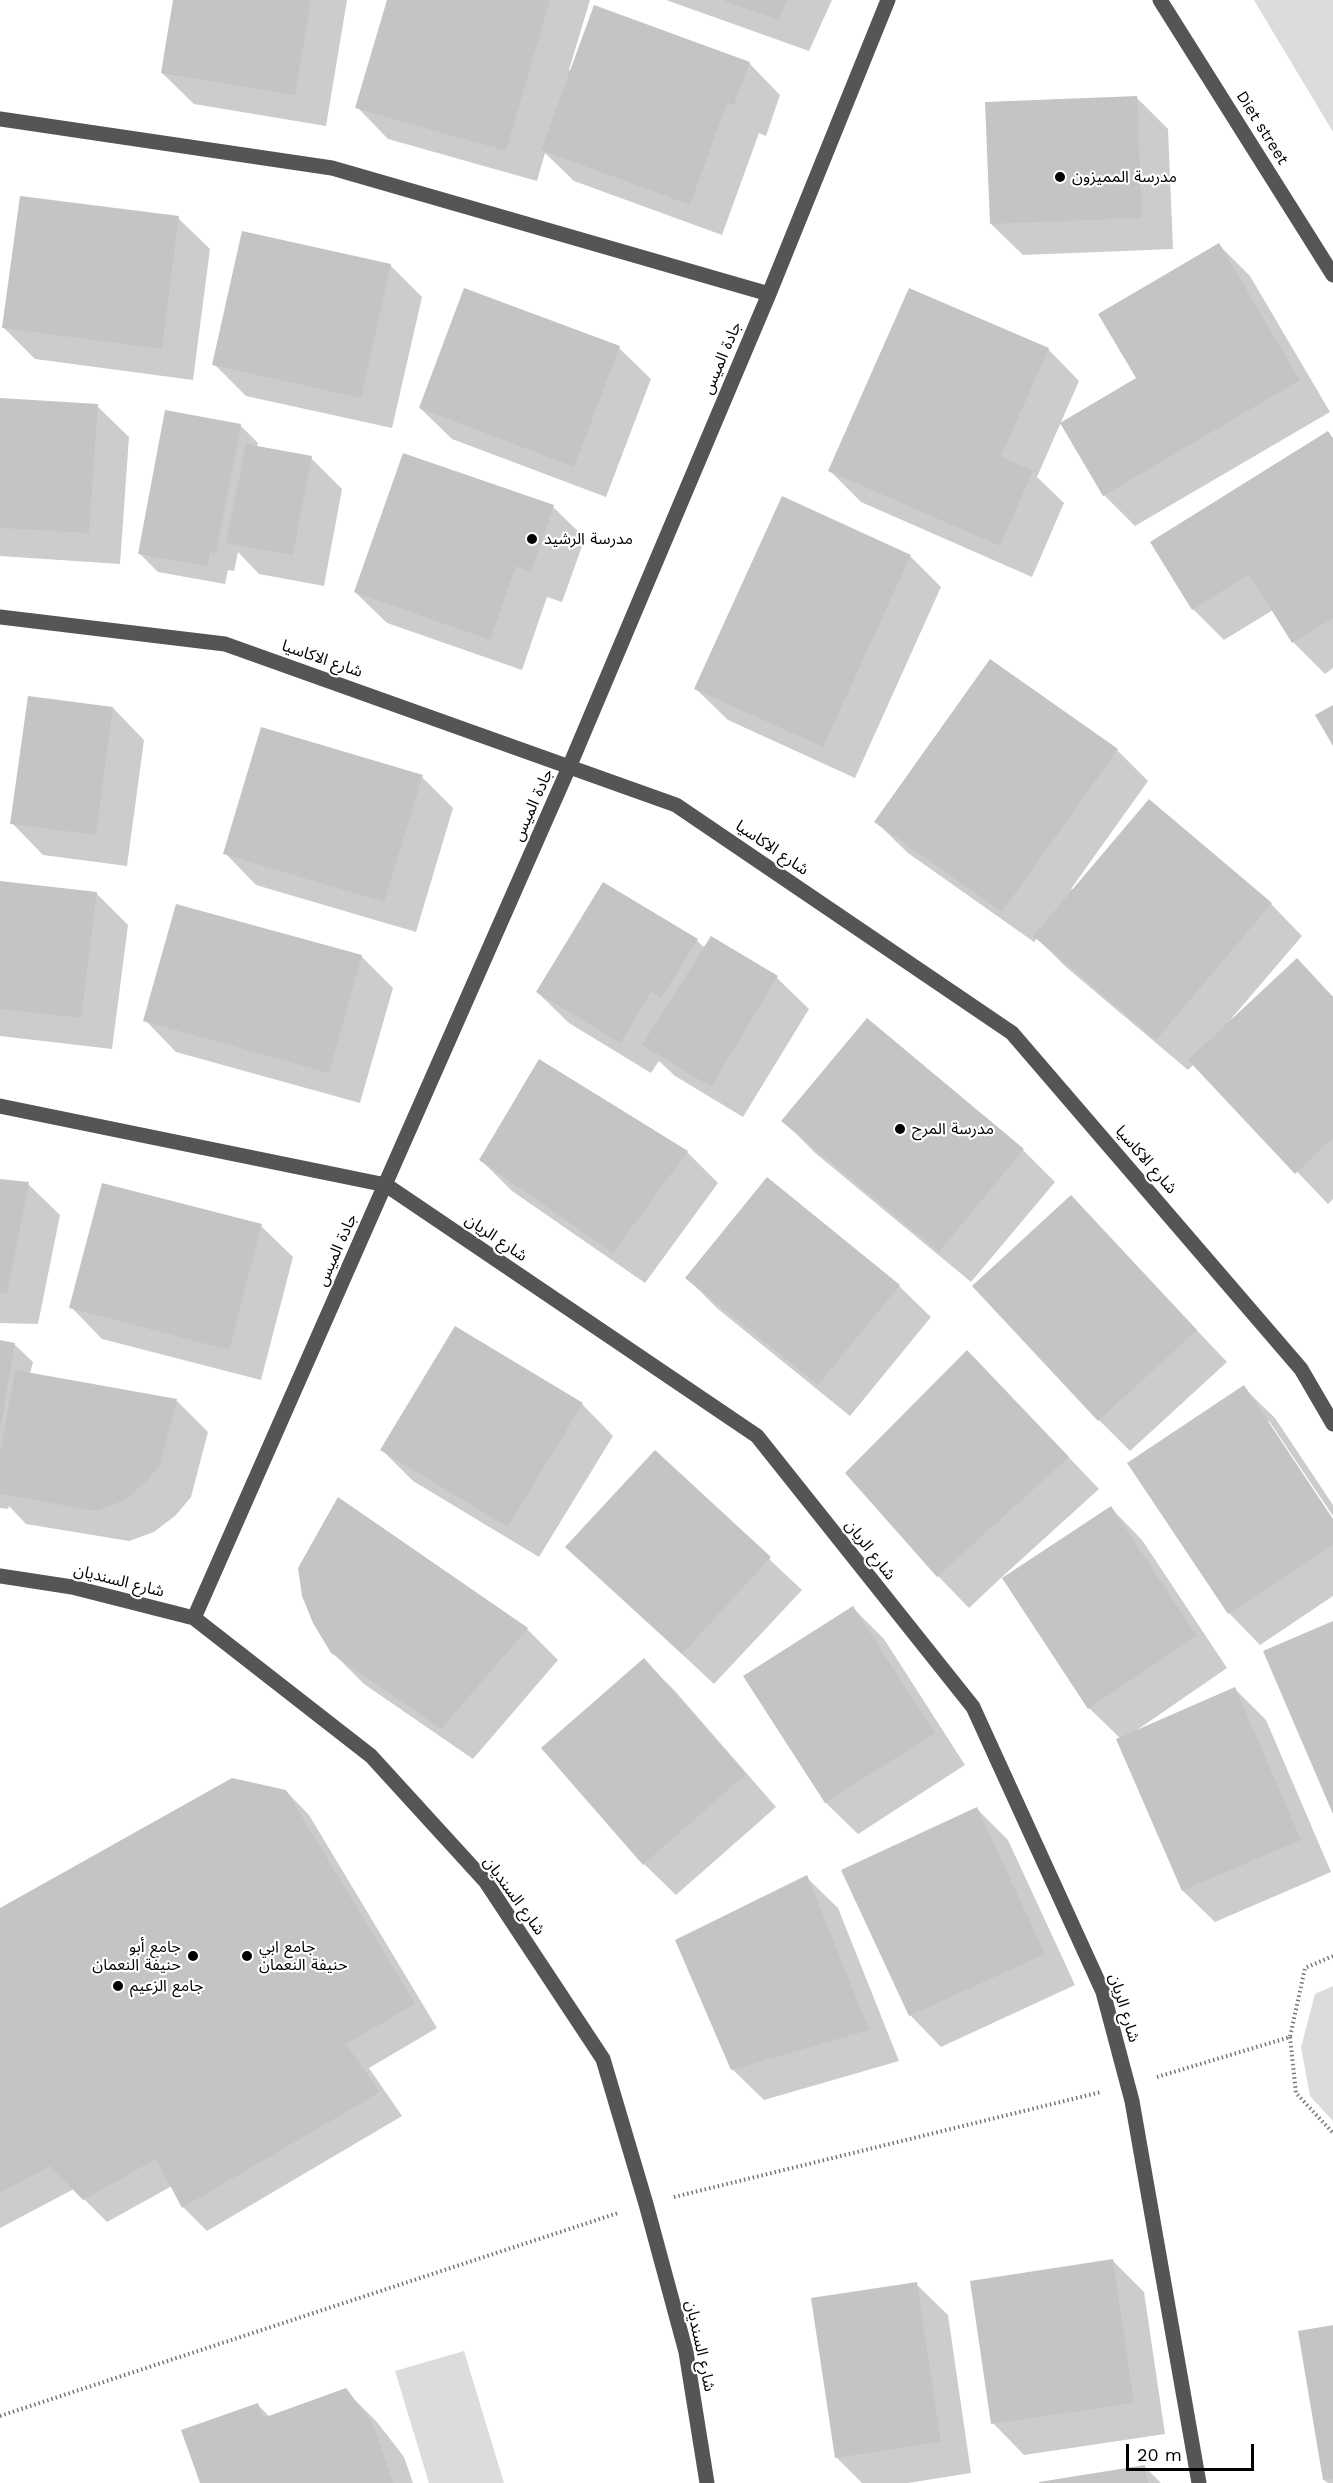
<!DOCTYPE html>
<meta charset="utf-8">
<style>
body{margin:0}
#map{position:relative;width:1333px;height:2483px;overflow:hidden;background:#fff;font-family:"Work Sans",sans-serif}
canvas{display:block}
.scale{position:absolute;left:1126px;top:2444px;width:128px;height:27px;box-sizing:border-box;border:3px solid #000;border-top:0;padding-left:8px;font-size:18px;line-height:21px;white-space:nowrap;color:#000;-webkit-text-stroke:4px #fff;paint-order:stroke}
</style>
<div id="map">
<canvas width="1333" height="2483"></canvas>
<div class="scale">20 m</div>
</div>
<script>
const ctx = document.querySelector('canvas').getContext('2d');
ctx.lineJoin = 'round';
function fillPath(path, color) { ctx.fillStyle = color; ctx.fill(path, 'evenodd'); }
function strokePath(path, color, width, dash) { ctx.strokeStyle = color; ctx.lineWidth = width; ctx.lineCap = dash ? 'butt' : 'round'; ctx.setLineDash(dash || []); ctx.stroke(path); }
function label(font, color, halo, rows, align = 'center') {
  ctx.font = font + ' "Work Sans","Noto Sans Arabic",sans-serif'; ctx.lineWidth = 4.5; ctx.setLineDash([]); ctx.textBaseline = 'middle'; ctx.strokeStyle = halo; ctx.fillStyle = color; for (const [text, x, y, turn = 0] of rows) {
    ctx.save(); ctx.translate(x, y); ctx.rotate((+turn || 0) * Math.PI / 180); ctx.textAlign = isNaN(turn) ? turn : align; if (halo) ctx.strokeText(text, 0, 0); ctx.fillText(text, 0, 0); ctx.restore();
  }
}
fillPath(new Path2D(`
 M1254 0H1333V132L1264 17Z
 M1333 1986V2121L1310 2096 1301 2047 1315 1994Z
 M464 2351 504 2483H429L395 2371Z`), '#dcdcdc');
fillPath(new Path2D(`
 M175 0H347L326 126 194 104 162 73Z
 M389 0H590L569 70 572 71 749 63 780 95 766 136 759 133 722 235 574 181 545 153 537 181 388 139 357 107Z
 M666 0H832L809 51Z
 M1136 97 1168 129 1173 249 1023 255 991 224Z
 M178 218 210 249 193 380 35 359 4 328Z
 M243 233 391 266 422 297 392 428 246 396 214 364Z
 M1219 245 1250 276 1330 412 1135 526 1104 495 1138 379Z
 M619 348 651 379 606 497 452 439 420 408Z
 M1048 349 1079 381 1037 477 1064 503 1032 577 861 502 830 471Z
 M0 400 97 406 129 437 120 564 0 556Z
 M240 425 258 443 257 447 311 458 342 489 324 586 259 574 238 552 234 571 228 570 225 584 158 572 140 554Z
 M1328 433 1333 438V668L1325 674 1293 642 1273 610 1224 640 1193 609Z
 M553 507 585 538 562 602 547 597 522 670 387 623 355 592Z
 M910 556 941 587 855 778 728 720 696 689Z
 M113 708 144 740 127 866 43 855 12 823Z
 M1117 750 1148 781 1071 889 1271 904 1302 936 1231 1019 1233 1021 1297 961 1333 997V1199L1328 1204 1194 1064 1188 1070 1066 967 1037 938 1034 942 908 853 876 822Z
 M422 777 453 808 416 932 256 885 225 853Z
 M0 882 96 893 128 925 112 1049 0 1036Z
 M603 884 697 941 705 948 711 938 777 978 809 1009 743 1117 675 1076 659 1061 651 1073 569 1023 537 992Z
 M361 956 393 988 360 1103 176 1052 145 1020Z
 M867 1020 1023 1150 1055 1182 971 1282 814 1152 783 1120Z
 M687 1152 718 1183 645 1283 512 1191 481 1160Z
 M0 1181 28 1184 60 1215 38 1324 0 1323Z
 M1070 1197 1227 1362 1130 1451 1099 1420Z
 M261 1226 293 1257 261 1380 102 1339 71 1307Z
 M687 1278 899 1286 931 1317 850 1416 718 1309Z
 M0 1342 14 1344 33 1362 30 1374 177 1401 208 1432 191 1497 176 1515 154 1532 129 1541 26 1524 9 1506 8 1509 0 1508Z
 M998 1383 1099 1489 1003 1576 1004 1578 1111 1508 1142 1540 1227 1668 1134 1732 1234 1688 1266 1720 1331 1872 1215 1922 1183 1891 1118 1739 1120 1738 1089 1708 1003 1576 969 1608 938 1576Z
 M1243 1387 1275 1418 1333 1505V1516L1269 1421H1266L1333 1521V1596L1260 1645 1229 1613Z
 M582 1404 613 1436 539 1557 413 1481 382 1450Z
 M655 1452 802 1590 714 1684 567 1547Z
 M853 1608 884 1639 965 1765 858 1834 826 1803 745 1676Z
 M527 1629 558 1660 473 1759 364 1684 332 1652Z
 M644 1660 675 1691 776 1807 676 1895 644 1864 543 1748Z
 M286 1791 309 1815 437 2028 369 2068 402 2116 207 2231 184 2208 172 2186 107 2222 74 2189 0 2228V1910Z
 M977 1809 1008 1840 1075 1985 941 2047 910 2015Z
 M806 1877 838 1908 899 2061 764 2100 732 2069Z
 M1112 2260 1144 2292 1165 2434 1024 2455 993 2423Z
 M916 2284 948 2315 971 2473 908 2483H862L837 2458Z
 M1333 2326V2483H1328L1324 2480Z
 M345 2390 377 2422 404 2457 413 2483H201L257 2404 270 2417Z
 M1144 2466 1161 2483H1040Z`), '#0003');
fillPath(new Path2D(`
 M173 0H311L295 95 161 73Z
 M387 0H550L506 151 355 108Z
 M722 0H787L778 20Z
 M594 5 750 62 734 105 727 103 690 205 541 150Z
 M1137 96 1142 218 990 224 985 102Z
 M20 196 179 216 162 349 2 328Z
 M242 231 391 264 361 398 212 365Z
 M1219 243 1300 380 1103 496 1060 423 1136 378 1098 314Z
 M464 288 620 346 574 467 419 408Z
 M909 288 1049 348 1001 456 1033 471 1000 546 828 471Z
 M0 398 98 404 89 533 0 528Z
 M165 410 241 424 216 554 210 552 208 566 138 554Z
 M1328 431 1333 439V618L1292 643 1249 574 1192 610 1150 542Z
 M246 444 312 456 293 555 226 543Z
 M403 453 554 505 531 572 516 566 490 640 354 592Z
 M782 496 911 555 823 747 694 689Z
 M990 659 1118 749 1002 912 874 822Z
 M28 696 113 707 96 835 10 824Z
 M1333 705V746L1315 715Z
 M261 727 423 775 384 902 223 854Z
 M1149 799 1272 903 1156 1040 1033 936Z
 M0 881 97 892 81 1018 0 1009Z
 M603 882 698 939 661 998 651 992 620 1043 536 992Z
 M176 904 362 955 329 1073 143 1021Z
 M711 936 778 976 711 1087 642 1045Z
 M1297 958 1333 997V1138L1295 1174 1188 1060Z
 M867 1018 1024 1149 939 1252 781 1121Z
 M539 1059 688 1151 613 1253 479 1160Z
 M767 1177 900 1285 818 1385 685 1278Z
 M0 1179 29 1182 7 1293H0Z
 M102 1183 262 1224 229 1350 69 1308Z
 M1071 1195 1197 1330 1098 1421 972 1286Z
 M455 1326 583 1403 508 1527 380 1450Z
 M0 1340 15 1343 1 1425H0Z
 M967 1350 1069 1457 937 1577 845 1473Z
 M15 1370 177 1399 160 1465 145 1483 123 1501 96 1511 0 1494V1454Z
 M1244 1385 1333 1519V1544L1228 1614 1127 1463Z
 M655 1450 771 1557 682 1654 565 1547Z
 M338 1497 528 1628 441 1729 331 1653 313 1623 302 1596 298 1568Z
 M1111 1506 1197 1636 1088 1709 1002 1578Z
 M853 1606 935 1733 825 1803 743 1676Z
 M1333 1621V1814L1263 1651Z
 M644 1658 746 1774 643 1865 541 1748Z
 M1235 1687 1301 1840 1182 1891 1116 1739Z
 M232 1778 286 1790 415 2004 346 2044 380 2092 182 2208 156 2159 83 2200 50 2166 0 2193V1908Z
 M977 1807 1045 1954 909 2016 841 1870Z
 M807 1875 869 2030 731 2070 675 1940Z
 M1113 2259 1134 2403 991 2424 970 2281Z
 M917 2282 941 2442 835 2458 811 2298Z
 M1333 2325V2479L1323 2480 1298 2331Z
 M346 2388 373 2424 393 2483H200L181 2430 258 2403 263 2418Z
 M1145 2465 1148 2483H1039V2482Z`), '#c4c4c4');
strokePath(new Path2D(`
 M1290 2037 1296 2093 1333 2133
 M1157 2077 1290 2037 1305 1968 1333 1956
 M674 2197 1101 2092
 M0 2416 618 2213`), '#777', 4, [1.5, 3]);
strokePath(new Path2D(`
 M1160 0 1333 275
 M0 119 332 168 769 294
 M0 617 225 644 676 805 1012 1033 1301 1369 1333 1424
 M0 1106 386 1185 757 1436 973 1707 1103 1992 1132 2101 1199 2483
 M0 1576 72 1587 194 1618 371 1756 486 1882 603 2059 646 2204 686 2352 707 2483
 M194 1618 570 765 769 294 888 0`), '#555', 15);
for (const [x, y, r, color] of [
 [1060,177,6,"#000"],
 [532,539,6,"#000"],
 [900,1129,6,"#000"],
 [193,1956,6,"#000"],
 [247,1956,6,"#000"],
 [118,1986,6,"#000"]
]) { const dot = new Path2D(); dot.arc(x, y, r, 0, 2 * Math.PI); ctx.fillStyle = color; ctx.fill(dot); strokePath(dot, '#fff', 2); }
label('16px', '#000', '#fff', [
 ["Diet street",1262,128,58],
 ["جادة الميس",722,358,-67],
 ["شارع الاكاسيا",322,659,19],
 ["جادة الميس",533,805,-66],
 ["شارع الاكاسيا",772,848,34],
 ["شارع الاكاسيا",1146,1160,49],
 ["شارع الريان",496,1238,34],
 ["جادة الميس",337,1250,-66],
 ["شارع الريان",870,1550,52],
 ["شارع السنديان",119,1581,14],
 ["شارع السنديان",514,1896,54],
 ["شارع الريان",1124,2008,73],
 ["شارع السنديان",700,2346,78]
]);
label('16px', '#000', '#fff', [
 ["مدرسة المميزون",1072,177],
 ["مدرسة الرشيد",544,539],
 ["مدرسة المرح",912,1129],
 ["جامع أبو",181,1947,"right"],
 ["حنيفة النعمان",181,1965,"right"],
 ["جامع ابي",259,1947],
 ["حنيفة النعمان",259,1965],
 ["جامع الزعيم",130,1986]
], 'left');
</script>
